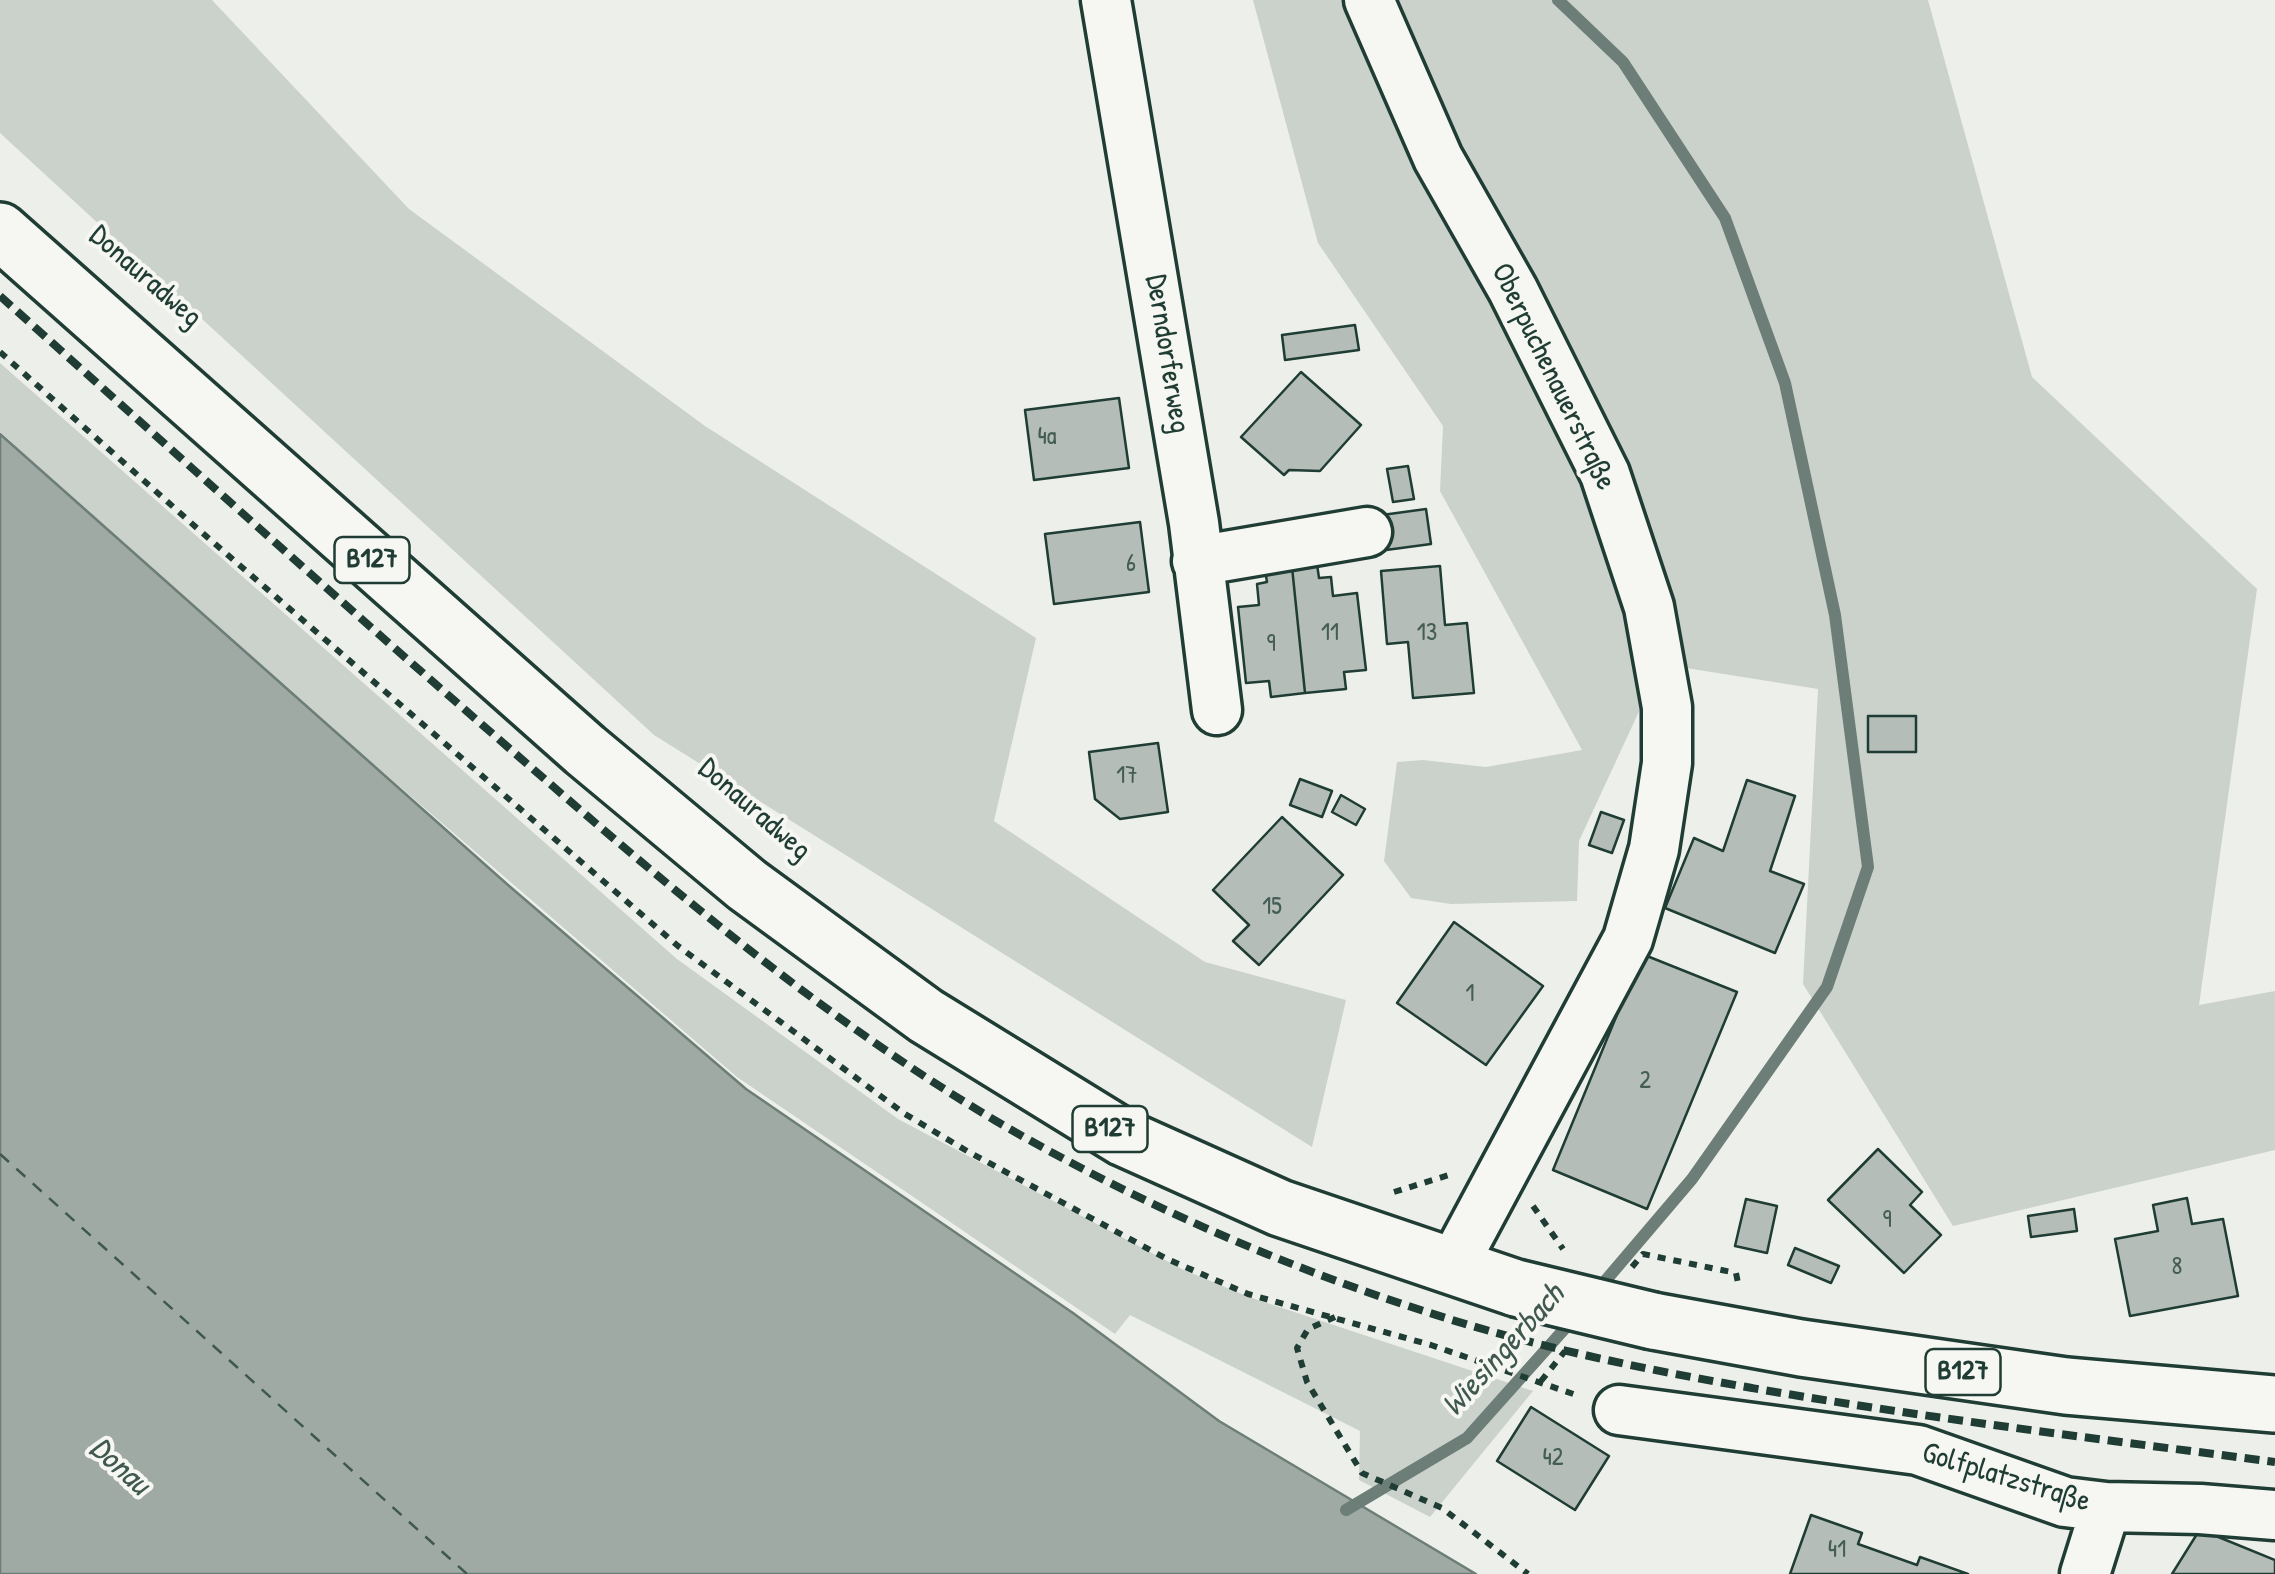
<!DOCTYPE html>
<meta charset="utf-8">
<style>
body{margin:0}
canvas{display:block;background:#edefea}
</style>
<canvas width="2275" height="1574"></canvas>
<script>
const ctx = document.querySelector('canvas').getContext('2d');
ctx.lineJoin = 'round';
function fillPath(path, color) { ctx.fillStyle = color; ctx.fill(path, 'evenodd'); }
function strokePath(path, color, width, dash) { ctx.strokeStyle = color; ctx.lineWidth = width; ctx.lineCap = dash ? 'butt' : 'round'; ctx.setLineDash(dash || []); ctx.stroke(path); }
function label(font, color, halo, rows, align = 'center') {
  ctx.font = font + ' "Patrick Hand",sans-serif'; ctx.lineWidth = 8; ctx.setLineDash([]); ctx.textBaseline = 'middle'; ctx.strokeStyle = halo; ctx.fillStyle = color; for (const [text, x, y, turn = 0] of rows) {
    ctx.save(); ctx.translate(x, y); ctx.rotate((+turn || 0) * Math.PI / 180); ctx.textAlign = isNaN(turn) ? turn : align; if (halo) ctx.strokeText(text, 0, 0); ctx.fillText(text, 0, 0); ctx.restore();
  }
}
fillPath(new Path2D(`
 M0 0H212L409 209 705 426 1036 638 994 821 1205 962 1346 1000 1312 1147 654 735 0 133Z
 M1253 0H1928L2032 377 2257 589 2199 1005 2275 991V1150L1953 1226 1803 984 1818 689 1661 664 1579 841 1577 901 1451 904 1411 898 1384 861 1397 762 1423 760 1486 767 1582 750 1440 491 1443 426 1318 243Z
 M0 363 677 959 898 1119 1184 1270 1249 1297 1533 1391 1430 1517 1359 1480 1360 1431 1130 1315 1115 1334 737 1077 263 669 0 432Z`), '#cbd2cc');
const water = new Path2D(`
 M0 434 508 885 746 1089 1073 1313 1219 1421 1476 1574H0Z`);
fillPath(water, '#9faaa4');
strokePath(water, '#6c7e77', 2.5);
strokePath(new Path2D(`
 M1558 0 1623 62 1725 218 1785 383 1835 615 1868 867 1827 987 1692 1179 1595 1293
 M1346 1510 1467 1438 1576 1316`), '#6c7e77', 12);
strokePath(new Path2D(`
 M0 1154 467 1574`), '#3f5850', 2.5, [12, 10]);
const building = new Path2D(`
 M1355 325 1359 350 1285 360 1282 335Z
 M1301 372 1361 425 1320 471 1289 470 1284 475 1241 437Z
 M1119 398 1129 468 1034 480 1025 410Z
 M1408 466 1414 499 1393 502 1387 469Z
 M1426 509 1431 544 1386 550 1382 515Z
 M1140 522 1149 592 1054 604 1045 534Z
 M1317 564 1319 578 1331 577 1333 596 1357 593 1366 670 1344 672 1346 689 1305 693 1292 567Z
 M1440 566 1445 625 1467 623 1474 693 1413 698 1408 642 1387 644 1381 571Z
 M1292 567 1305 693 1271 697 1269 681 1246 683 1238 607 1259 605 1257 584 1267 582 1265 570Z
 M1868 716H1916V752H1868Z
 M1158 743 1168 812 1120 819 1095 799 1089 752Z
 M1300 779 1332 791 1322 817 1290 805Z
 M1747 780 1795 796 1770 871 1804 884 1775 953 1665 908 1694 838 1723 851Z
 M1341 795 1365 809 1356 825 1332 812Z
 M1601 812 1624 820 1612 853 1589 845Z
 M1282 817 1343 875 1259 965 1233 941 1249 925 1213 890Z
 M1454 922 1543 986 1486 1065 1397 1003Z
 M1642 954 1737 992 1647 1209 1553 1170Z
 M1878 1149 1922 1192 1910 1205 1941 1235 1904 1273 1828 1200Z
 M2187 1198 2192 1224 2223 1219 2238 1296 2130 1316 2115 1239 2158 1231 2153 1205Z
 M1746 1199 1777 1206 1767 1253 1735 1246Z
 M2074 1209 2077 1231 2031 1237 2028 1216Z
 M1795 1248 1839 1266 1831 1283 1788 1265Z
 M1531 1407 1609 1456 1575 1510 1497 1461Z
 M1811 1515 1862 1533 1858 1544 1917 1565 1920 1557 1968 1574H1790Z
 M2202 1526 2216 1536 2275 1560V1574H2172Z`);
fillPath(building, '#b4bdb8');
strokePath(building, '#1f3d34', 2.5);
const minor = new Path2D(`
 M1106 0 1194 523 1217 710
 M1369 0 1438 158 1513 290 1605 474 1649 607 1667 707V763L1654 849 1628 939 1452 1267
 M1197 561 1367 532
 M1619 1410 1918 1450 2065 1502 2106 1507 2200 1509 2275 1515
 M2085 1574 2106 1507`);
const major = new Path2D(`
 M0 231 585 750 747 885 926 1016 1124 1138 1280 1208 1516 1288
 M1653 1321 1801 1348 2066 1386 2275 1404`);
strokePath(minor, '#1f3d34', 55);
strokePath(major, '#1f3d34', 62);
strokePath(new Path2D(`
 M0 352 198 529 678 946 905 1114 967 1151 1167 1259 1248 1294 1431 1345 1579 1396
 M1394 1192 1449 1175
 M1533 1206 1563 1249
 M1632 1267 1643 1254 1736 1273 1739 1288
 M1335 1317 1308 1329 1297 1348 1307 1382 1362 1473 1442 1508 1528 1574
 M1541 1381 1565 1351`), '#1f3d34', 6, [8, 8]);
strokePath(minor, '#f6f6f2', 48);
strokePath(major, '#f6f6f2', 55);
strokePath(new Path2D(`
 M0 296C164 443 328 591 494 735 653 874 814 1013 996 1121 1133 1201 1279 1265 1430 1313 1535 1347 1643 1369 1752 1388 1925 1418 2100 1439 2275 1462`), '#1f3d34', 8, [15, 8]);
const majorBridge = new Path2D(`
 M1516 1288 1653 1321`);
strokePath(majorBridge, '#1f3d34', 62, []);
strokePath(majorBridge, '#f6f6f2', 55);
label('25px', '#445d55', null, [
 ["4a",1047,437],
 ["6",1131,564],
 ["11",1330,633],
 ["13",1427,633],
 ["9",1271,644],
 ["17",1127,776],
 ["15",1272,907],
 ["1",1470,994],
 ["2",1645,1081],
 ["9",1887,1220],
 ["8",2177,1267],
 ["42",1553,1458],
 ["41",1837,1550]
]);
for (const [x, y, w] of [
 [372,560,75],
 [1110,1129,75],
 [1963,1372,75]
]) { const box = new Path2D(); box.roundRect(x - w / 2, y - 23, w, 46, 8); ctx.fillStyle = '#f6f6f2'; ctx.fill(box); strokePath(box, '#1f3d34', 2.5); }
label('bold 28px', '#1f3d34', null, [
 ["B127",372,560],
 ["B127",1110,1129],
 ["B127",1963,1372]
]);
label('30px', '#1f3d34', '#f6f6f2', [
 ["Donauradweg",145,277,41],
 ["Derndorferweg",1167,354,81],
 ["Oberpuchenauerstraße",1553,377,64],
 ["Donauradweg",754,810,41],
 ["Golfplatzstraße",2006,1478,17]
]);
label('italic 32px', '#3f5850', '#f6f6f2', [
 ["Wiesingerbach",1504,1351,-48],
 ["Donau",119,1467,42]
]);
</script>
